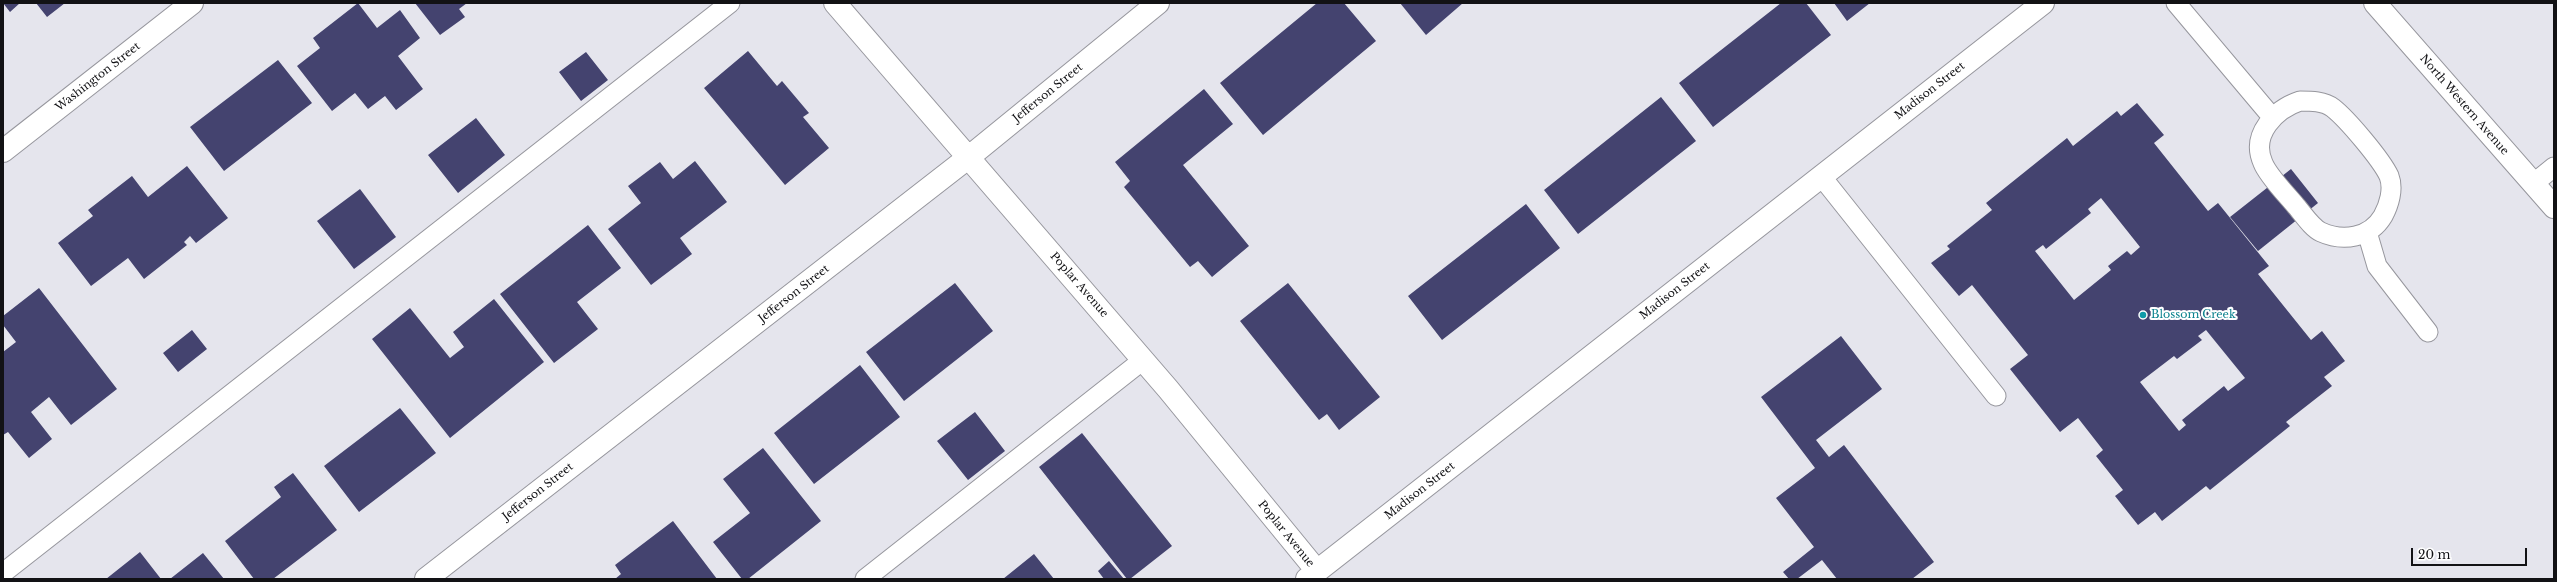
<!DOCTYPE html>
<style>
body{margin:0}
#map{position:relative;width:2557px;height:582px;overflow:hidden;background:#e5e5ed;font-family:"Libre Baskerville",serif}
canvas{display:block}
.frame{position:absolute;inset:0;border:4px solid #121215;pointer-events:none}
.scale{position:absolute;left:2411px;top:548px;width:116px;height:18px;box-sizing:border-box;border:2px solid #121215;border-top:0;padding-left:5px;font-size:12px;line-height:14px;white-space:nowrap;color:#121215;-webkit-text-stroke:3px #fff;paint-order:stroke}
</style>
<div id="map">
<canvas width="2557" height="582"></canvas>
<div class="frame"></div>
<div class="scale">20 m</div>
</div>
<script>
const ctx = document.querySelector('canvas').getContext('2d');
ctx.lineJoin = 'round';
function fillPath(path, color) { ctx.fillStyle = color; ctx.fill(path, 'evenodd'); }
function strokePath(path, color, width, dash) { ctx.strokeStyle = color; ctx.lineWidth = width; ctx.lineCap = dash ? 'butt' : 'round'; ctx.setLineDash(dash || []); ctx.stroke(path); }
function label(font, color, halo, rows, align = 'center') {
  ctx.font = font + ' "Libre Baskerville",serif'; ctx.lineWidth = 4; ctx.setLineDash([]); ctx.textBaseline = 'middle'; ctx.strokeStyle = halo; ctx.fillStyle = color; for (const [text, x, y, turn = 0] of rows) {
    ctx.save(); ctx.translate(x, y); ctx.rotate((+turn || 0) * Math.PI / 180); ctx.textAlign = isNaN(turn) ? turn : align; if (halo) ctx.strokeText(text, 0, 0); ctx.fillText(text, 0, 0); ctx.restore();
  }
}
fillPath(new Path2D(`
 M3 3H20L10 12Z
 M36 3H65L47 17Z
 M358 3 377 28 400 10 420 38 398 56 423 89 396 110 385 96 368 109 355 93 332 111 297 66 320 48 313 38Z
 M415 3H467L459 9 465 17 440 35Z
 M1317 3H1344L1376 41 1263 135 1220 83Z
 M1400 3H1463L1426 35Z
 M1781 3H1806L1831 35 1713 127 1679 83Z
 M1834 3H1870L1847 21Z
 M748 51 777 86 782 81 809 113 803 117 829 148 785 185 704 88Z
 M586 52 608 80 581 101 559 72Z
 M278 60 312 103 224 171 190 127Z
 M1204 89 1233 124 1183 165 1249 246 1212 277 1198 261 1190 267 1124 187 1130 181 1115 162Z
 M1661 97 1696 141 1578 234 1544 190Z
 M2137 103 2164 135 2154 143 2208 211 2218 203 2269 266 2258 274 2311 340 2322 331 2345 361 2324 377 2332 386 2286 422 2290 426 2210 490 2206 486 2162 521 2155 512 2138 525 2115 496 2123 490 2096 456 2103 450 2078 418 2060 432 2010 369 2028 355 1972 285 1959 296 1931 263 1950 249 1947 246 1992 210 1986 203 2067 138 2073 146 2117 111 2121 116ZM2101 198 2140 247 2131 255 2127 251 2108 266 2111 270 2074 300 2035 251 2043 245 2046 249 2091 213 2088 209ZM2206 330 2245 378 2228 391 2224 386 2182 420 2186 425 2179 431 2140 382 2174 356 2177 359 2202 340 2198 336Z
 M476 118 505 155 458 193 428 155Z
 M695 161 727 202 680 238 692 254 651 285 608 229 641 203 628 186 660 162 673 179Z
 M187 166 228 218 196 243 190 236 184 242 187 245 144 279 128 258 91 286 58 243 93 216 88 210 132 176 148 197Z
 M2291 169 2318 203 2258 251 2230 217Z
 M360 189 396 237 354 269 317 221Z
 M1526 204 1560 248 1442 340 1408 296Z
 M588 225 621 268 577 302 598 329 554 363 500 294Z
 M955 283 993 331 904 401 866 352Z
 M1288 283 1380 397 1339 430 1327 414 1319 420 1240 321Z
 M39 288 117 389 71 425 49 397 31 412 52 439 29 458 8 432 3 435V352L16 342 3 325V316Z
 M494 299 544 362 450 438 372 339 410 308 450 358 464 347 453 332Z
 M192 330 207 349 178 372 163 353Z
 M1841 336 1882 389 1816 440 1829 457 1844 445 1934 562 1912 579H1837L1822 560 1797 579H1789L1783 572 1814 547 1776 498 1815 468 1761 397Z
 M860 365 900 417 814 484 774 433Z
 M400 408 436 453 359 512 324 466Z
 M975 412 1005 451 968 480 937 441Z
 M1082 433 1172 546 1130 579H1127L1039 467Z
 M763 448 821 521 748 579H742L713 542 750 513 723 479Z
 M293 473 337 530 273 579H254L225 541 281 497 274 487Z
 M673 521 717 579H615L621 574 615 565Z
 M140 552 161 579H106Z
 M203 553 224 579H170Z
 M1034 554 1054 579H1003Z
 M1109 561 1124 579H1104L1098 571Z`), '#44436f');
const lane = new Path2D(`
 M2176 3 2272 117
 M2300 101C2311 101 2324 101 2333 108 2347 119 2381 159 2389 176 2394 189 2389 205 2383 216 2370 238 2343 242 2321 232 2312 228 2303 214 2296 206 2287 195 2268 176 2263 163 2250 134 2276 109 2300 101Z
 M1821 176 1996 396
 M2533 184 2554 167
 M2367 232 2377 266 2428 332
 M3 573 730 3
 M865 579 1143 360`);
const street = new Path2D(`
 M835 3 1168 389 1317 571
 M426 579 969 157 1158 3
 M1307 579 2043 3`);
const secondary = new Path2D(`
 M2375 3 2554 207
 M3 151 192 3`);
strokePath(lane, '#96969d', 21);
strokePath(street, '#96969d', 24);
strokePath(secondary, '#96969d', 24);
strokePath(lane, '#fff', 19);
strokePath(street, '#fff', 22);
strokePath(secondary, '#fff', 22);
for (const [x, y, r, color] of [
 [2143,315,4,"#0f9aa8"]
]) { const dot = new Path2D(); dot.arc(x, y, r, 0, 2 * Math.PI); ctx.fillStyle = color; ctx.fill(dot); strokePath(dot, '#fff', 1.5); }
label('11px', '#121215', '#fff', [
 ["Washington Street",98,77,-38],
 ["Madison Street",1930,91,-38],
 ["Jefferson Street",1048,93,-39],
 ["North Western Avenue",2464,105,49],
 ["Poplar Avenue",1079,285,49],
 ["Madison Street",1675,291,-38],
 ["Jefferson Street",794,294,-38],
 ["Madison Street",1420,491,-38],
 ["Jefferson Street",538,492,-38],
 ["Poplar Avenue",1286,534,51]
]);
label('11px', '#0d838f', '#fff', [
 ["Blossom Creek",2151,315]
], 'left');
</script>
